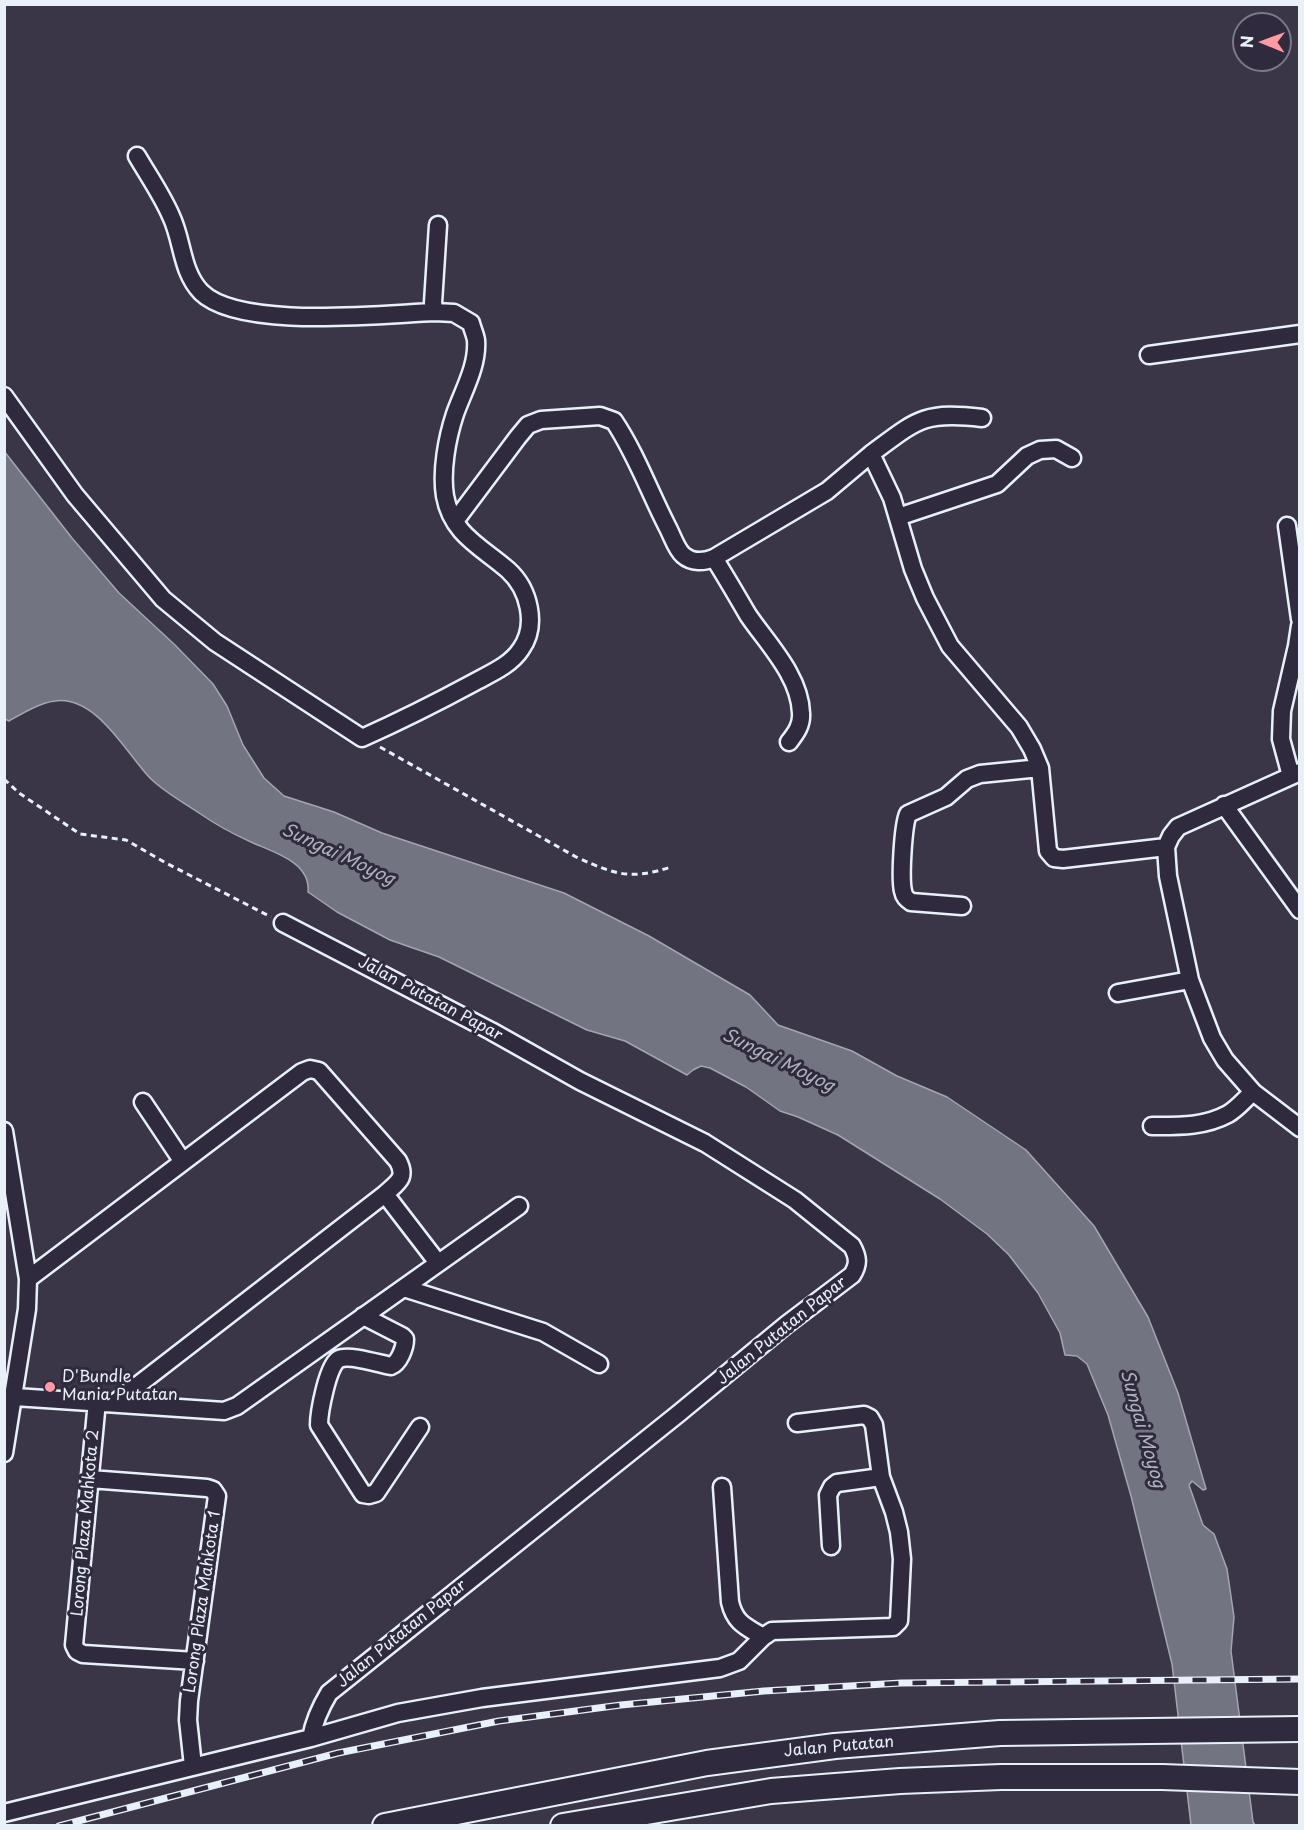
<!DOCTYPE html>
<style>
body{margin:0}
#map{position:relative;width:1304px;height:1830px;overflow:hidden;background:#3a3648;font-family:"Playpen Sans",sans-serif}
canvas{display:block}
.frame{position:absolute;inset:0;border:6px solid #e8f1f8;pointer-events:none}
.north{position:absolute;left:1232px;top:12px;width:60px;height:60px;box-sizing:border-box;background:#2f2a3d;border:2px solid #797a88;border-radius:50%;rotate:271deg;font-size:16px;font-weight:700;line-height:24px;text-align:center;color:#e8f1f8}
.north::after{content:'';display:block;margin:auto;width:21px;height:27px;background:#ff9aa2;clip-path:polygon(50% 0,100% 100%,50% 72%,0 100%)}
</style>
<div id="map">
<canvas width="1304" height="1830"></canvas>
<div class="frame"></div>
<div class="north">N</div>
</div>
<script>
const ctx = document.querySelector('canvas').getContext('2d');
ctx.lineJoin = 'round';
function fillPath(path, color) { ctx.fillStyle = color; ctx.fill(path, 'evenodd'); }
function strokePath(path, color, width, dash) { ctx.strokeStyle = color; ctx.lineWidth = width; ctx.lineCap = dash ? 'butt' : 'round'; ctx.setLineDash(dash || []); ctx.stroke(path); }
function label(font, color, halo, rows, align = 'center') {
  ctx.font = font + ' "Playpen Sans",sans-serif'; ctx.lineWidth = 6; ctx.setLineDash([]); ctx.textBaseline = 'middle'; ctx.strokeStyle = halo; ctx.fillStyle = color; for (const [text, x, y, turn = 0] of rows) {
    ctx.save(); ctx.translate(x, y); ctx.rotate((+turn || 0) * Math.PI / 180); ctx.textAlign = isNaN(turn) ? turn : align; if (halo) ctx.strokeText(text, 0, 0); ctx.fillText(text, 0, 0); ctx.restore();
  }
}
const water = new Path2D(`
 M4 451 72 538 119 593 175 645 213 684 227 706 243 745 264 778 284 796 334 812 382 833 564 893 649 936 750 995 778 1025 852 1051 897 1076 947 1097 1026 1150 1094 1226 1148 1317 1178 1393 1206 1489 1203 1490 1192 1481 1189 1485 1203 1525 1214 1534 1227 1569 1234 1617 1231 1651 1253 1822 1255 1825H1191L1172 1664 1131 1496 1108 1415 1087 1364 1077 1356 1065 1355 1060 1333 1038 1293 1009 1255 987 1234 940 1199 838 1135 798 1117 780 1111 746 1087 710 1068 701 1066 693 1070 687 1075 625 1041 587 1030 439 957 390 940 337 912 308 892C311 862 273 852 251 842 233 834 215 824 199 813 183 802 164 792 150 778 126 753 96 695 55 701 39 703 23 713 9 721L5 719Z`);
fillPath(water, '#737482');
strokePath(water, '#a2a6b1', 1.5);
const minor = new Path2D(`
 M435 312 433 303 438 225
 M1149 355 1300 334
 M4 396 75 495 163 599 215 642 362 738C400 721 436 703 473 683 489 674 510 666 521 649 538 625 529 589 508 570 482 547 452 535 445 496 441 471 447 438 455 414 463 391 478 366 476 340 475 334 472 328 471 323L454 313 435 312C381 314 239 330 201 292 181 271 183 241 171 216 162 195 148 175 137 156
 M871 454C917 420 923 411 982 418
 M898 517 997 484 1027 456 1040 450 1056 449 1072 458
 M455 521 518 437 528 425 541 420 600 416 614 421C636 454 649 491 667 526 672 535 676 549 683 555 692 563 704 562 714 558L827 491 871 454 892 498 913 569 925 598 950 646 1019 727 1032 749 1040 768 1048 851 1054 858 1063 859 1166 847
 M1287 526 1300 619
 M714 558C726 577 737 596 748 615 767 643 800 676 801 713 802 725 796 733 789 742
 M1300 772 1178 827 1171 836 1166 847 1168 876 1190 980 1212 1038 1225 1060 1253 1092 1300 1128
 M1291 776 1281 739 1282 711 1297 646 1300 626
 M1224 805 1300 910
 M962 906 911 902C907 899 904 897 903 891 900 878 903 826 908 814L946 797 967 779 980 774 1040 768
 M283 923 491 1031 580 1081 705 1143 795 1200 852 1246C858 1257 859 1264 852 1275L786 1325 678 1414 329 1693C320 1708 314 1721 311 1738
 M1118 993 1190 980
 M143 1102 183 1162
 M1152 1126C1178 1126 1204 1127 1228 1114 1237 1109 1245 1099 1253 1092
 M4 1131 28 1279 27 1309 4 1453
 M385 1194 438 1263
 M28 1279 302 1072 310 1069 319 1071 398 1161C407 1178 398 1182 385 1194L116 1402
 M404 1288 543 1332 599 1364
 M363 1316 402 1336 405 1339C405 1348 399 1363 391 1366 380 1364 349 1354 339 1359 328 1363 319 1413 319 1425L363 1494 369 1495 376 1493 420 1427
 M15 1397 224 1411 237 1406 519 1206
 M97 1401 74 1645 77 1651 83 1654 195 1661
 M90 1479 207 1488 213 1490 217 1496 189 1701 188 1720 193 1766
 M722 1487 730 1602C735 1623 745 1626 763 1637
 M831 1546 828 1495 832 1487 837 1483 881 1477
 M4 1813 311 1738 398 1713 482 1698 720 1668 739 1661 763 1637 772 1631 893 1627 899 1621 902 1559 899 1532 894 1512 881 1477 874 1425 870 1418 864 1415 797 1423`);
const highway = new Path2D(`
 M385 1826 707 1763 835 1746 1000 1733 1300 1729
 M563 1826 771 1791 900 1781 1001 1777H1162L1300 1782`);
strokePath(minor, '#e8f1f8', 21);
strokePath(highway, '#e8f1f8', 28);
strokePath(new Path2D(`
 M380 747 578 858C617 875 630 880 671 867
 M4 779 19 793 80 834 126 840 166 863 271 917`), '#e8f1f8', 3, [6, 4.5]);
strokePath(minor, '#2f2a3d', 16);
strokePath(highway, '#2f2a3d', 24);
const rail = new Path2D(`
 M59 1826 338 1753 499 1721 621 1705 764 1691 901 1683 1300 1679`);
strokePath(rail, '#e8f1f8', 7);
strokePath(rail, '#2f2a3d', 4.5, [14]);
for (const [x, y, r, color] of [
 [50,1387,6,"#ff9aa2"]
]) { const dot = new Path2D(); dot.arc(x, y, r, 0, 2 * Math.PI); ctx.fillStyle = color; ctx.fill(dot); strokePath(dot, '#2f2a3d', 2); }
label('16px', '#e8f1f8', '#2f2a3d', [
 ["Jalan Putatan Papar",430,999,28],
 ["Jalan Putatan Papar",782,1331,-39],
 ["Lorong Plaza Mahkota 2",86,1523,-85],
 ["Lorong Plaza Mahkota 1",203,1602,-82],
 ["Jalan Putatan Papar",402,1634,-39],
 ["Jalan Putatan",839,1747,-5]
]);
label('16px', '#e8f1f8', '#2f2a3d', [
 ["D'Bundle",62,1378],
 ["Mania Putatan",62,1396]
], 'left');
label('italic 18px', '#aeb2bd', '#2f2a3d', [
 ["Sungai Moyog",338,855,25],
 ["Sungai Moyog",778,1061,26],
 ["Sungai Moyog",1142,1429,74]
]);
</script>
